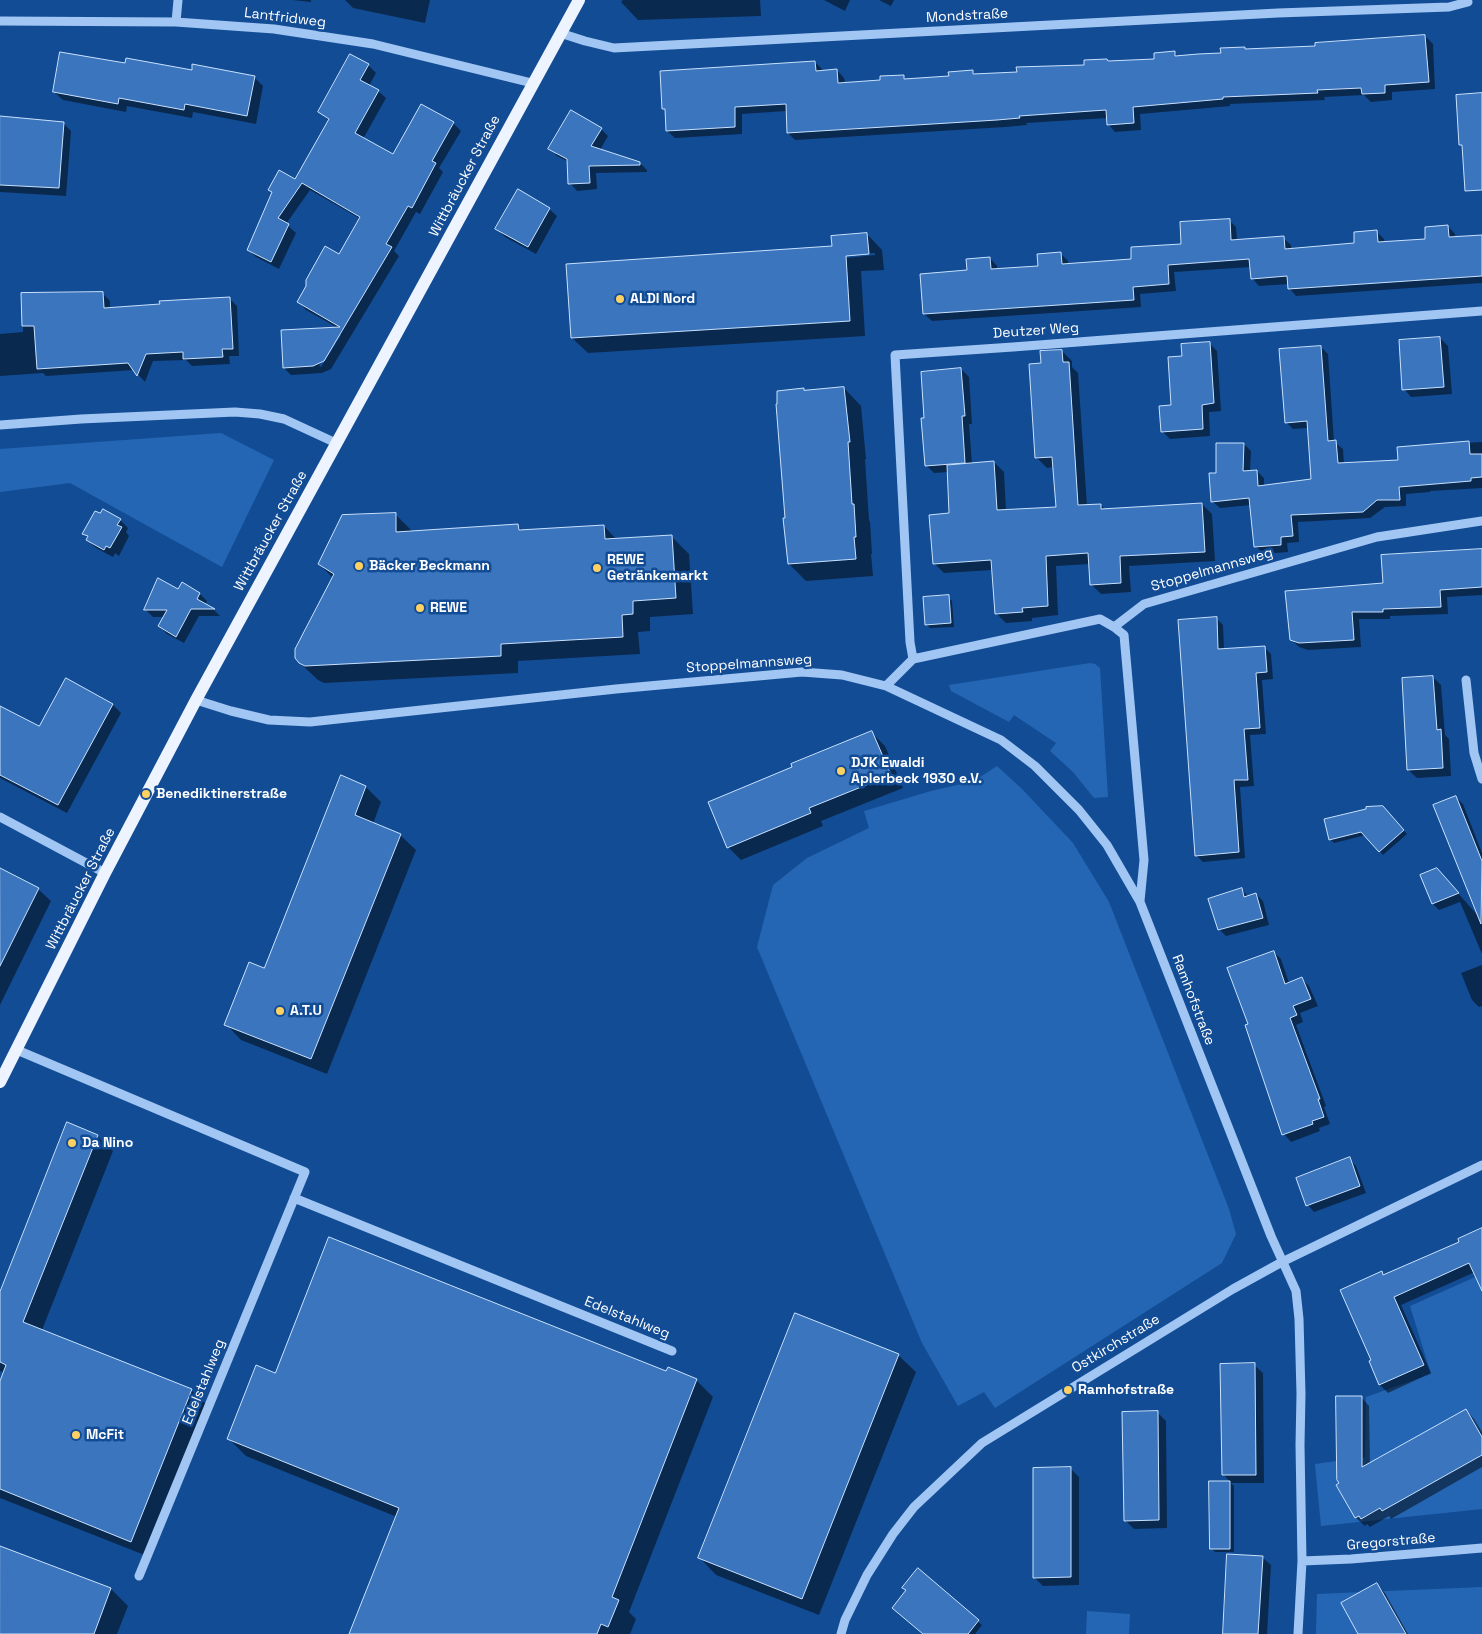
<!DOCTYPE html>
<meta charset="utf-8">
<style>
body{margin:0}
canvas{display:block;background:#124c95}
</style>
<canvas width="1482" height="1634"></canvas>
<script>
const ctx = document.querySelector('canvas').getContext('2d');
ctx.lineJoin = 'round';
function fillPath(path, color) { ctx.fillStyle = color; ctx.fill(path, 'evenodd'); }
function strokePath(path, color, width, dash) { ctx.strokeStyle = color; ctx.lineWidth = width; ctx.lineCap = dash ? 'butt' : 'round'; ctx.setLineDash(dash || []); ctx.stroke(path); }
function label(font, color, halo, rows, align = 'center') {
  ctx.font = font + ' "Space Grotesk",sans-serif'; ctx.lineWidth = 5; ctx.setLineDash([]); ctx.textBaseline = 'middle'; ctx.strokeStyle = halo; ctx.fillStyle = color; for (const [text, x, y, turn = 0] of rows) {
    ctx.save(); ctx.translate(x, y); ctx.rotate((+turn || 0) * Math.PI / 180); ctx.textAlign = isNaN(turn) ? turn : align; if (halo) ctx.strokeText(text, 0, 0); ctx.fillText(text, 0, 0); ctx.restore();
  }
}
fillPath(new Path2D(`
 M221 433 274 460 222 567 70 483 0 492V449Z
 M1090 663 1095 664 1100 668 1108 797 1094 798 1073 772 1050 751 1056 743 1014 715 1009 722 951 691 949 685Z
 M997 766 1022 789 1073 843 1109 902 1229 1209 1236 1234 1222 1263 995 1408 984 1392 958 1406 922 1343 757 947 773 885 807 858 869 828 864 811 931 791 974 781Z
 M1482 1274V1509L1321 1526 1315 1464 1365 1457 1366 1397 1431 1374 1410 1306Z
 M1482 1587V1634H1316L1317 1594Z
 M1087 1611 1130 1614 1129 1634H1086Z`), '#2466b4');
fillPath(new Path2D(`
 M292 0H311V2Z
 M345 0H430L425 23 353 8Z
 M623 0H760L761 16 638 20 621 2Z
 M824 0H850L845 11Z
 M879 0H894L891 6Z
 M1425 36 1433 44 1435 89 1392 92V100L1371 102 1364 95 1324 97 1325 100 1230 104V106L1140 114 1141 130 1115 132 1108 124 1107 118 1026 123 1027 125 1005 127 795 140 788 133 787 111 742 114V134L675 138 667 131 666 111 664 108 815 62 822 69V71L837 70 844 78 845 83 881 81 903 76 907 80 950 77 972 71 976 75 1018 73 1109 63 1156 60 1174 52 1179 57 1222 54 1245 48 1247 51 1317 47Z
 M126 65 254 77 263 86 256 124 193 112 192 118 127 106 126 112 63 100 54 92Z
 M368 65 376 73 369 86 378 91 386 98 363 139 394 156 453 123 461 131 439 168 443 172 420 214 416 212 394 251 399 256 331 369 322 373 291 375 284 368 338 328 306 310 299 302 339 256 361 219 310 190 286 224 296 233 279 269 256 257 248 250 295 181 329 121 322 113ZM338 335H341L321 367 319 366Z
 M0 118 63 123 71 131 66 196 0 192Z
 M601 129 608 136 600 150 640 163 647 170V172L596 173 597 189 577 191 570 183 569 162 557 156 550 148Z
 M549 209 557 216 536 254 505 237 497 229Z
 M1229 220 1236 227 1237 241 1283 238 1291 245V249L1356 244 1377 232 1384 239 1385 243 1427 240 1448 226 1455 234V238L1482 236V283L1296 296 1289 288V284L1259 286 1252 278 1251 267 1174 272 1176 291 1140 294 1141 307 932 321 924 314 968 272 990 258 997 266V270L1039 267 1060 253 1068 261V265L1133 260 1183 245Z
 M867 234 882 250 884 270 861 271 865 336 588 353 572 338 833 247ZM875 253V255L846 258V255Z
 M102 293 110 301V308L230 299 237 306 239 356H229L230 364 192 366 186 360 153 361 145 382 134 370 46 376 43 373 0 376V334L23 332V295Z
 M1440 338 1448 346 1452 394 1411 397 1404 389Z
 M1209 343 1217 351 1221 411 1209 412 1210 436 1170 439 1162 431 1173 406 1183 357Z
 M1321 347 1328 354 1334 442 1343 449 1344 464 1399 461 1421 445 1482 442V488L1430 491V492L1406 494V506L1385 507 1370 518 1298 522 1299 542 1287 543 1288 552 1263 554 1256 546 1251 505 1220 508 1212 501 1218 474 1244 444 1251 451 1250 472 1257 471 1264 478V487L1312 480 1308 428 1293 429 1286 422Z
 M1062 351 1072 361V367L1078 373 1087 506 1101 505 1106 510 1202 504 1212 514 1215 561 1129 566 1131 592 1101 594 1091 584 1090 564 1056 566 1058 615 1032 618V621L1006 623 996 613 993 570 944 573 934 563 950 514 949 472 934 473 926 465V419L961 369 969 377 972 424H969L972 464 994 462 1004 472 1006 511 1057 508 1054 467 1047 468 1036 457 1043 364Z
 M844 388 861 406 866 459H865L869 520 870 522 872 554H871L873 576 806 581 789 564 786 519 804 389 806 391Z
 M396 515 414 533 518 526 523 531 604 526 617 540 671 536 689 554 693 614 650 617V631L638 632 640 654 518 661V673L324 683 318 680 300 663 333 578 319 564Z
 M120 520 128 528 126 532 129 536 119 556 115 553 113 557 96 548 87 540 88 538 84 533Z
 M1482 550V595L1447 597 1448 614 1390 616V619H1359L1361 647 1308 650 1299 647 1291 639 1384 584Z
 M179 591 200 594 207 601 205 605 214 610 220 616H199L184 643 167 634 159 626 164 617H153L146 610Z
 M948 597 952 601 954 627 930 628 926 624Z
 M1216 618 1223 625 1224 649 1264 647 1271 654 1273 679 1262 680 1266 734 1250 735 1254 786 1240 787 1245 858 1203 862 1196 855Z
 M1433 677 1441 685 1445 735 1449 739 1451 776 1417 778 1408 770Z
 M66 680 113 705 121 713 67 813 0 778V707L40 728Z
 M872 733 885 746 903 788 821 821 823 826 741 860 728 847 794 768Z
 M366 787 381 802 373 824 400 835 416 850 327 1074 241 1040 226 1024 265 970Z
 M1456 797 1463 804 1482 853V954L1460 902 1439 910 1433 904 1444 877 1479 917Z
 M1386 811 1407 834 1383 855 1366 835 1334 843 1330 839Z
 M0 875 38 889 51 901 0 1005Z
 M1241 889 1249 897 1256 894 1263 901 1269 925 1226 936 1219 929Z
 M1274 952 1281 959 1289 983 1302 979 1309 986 1318 1006 1300 1013 1303 1022 1296 1025 1326 1106 1324 1107 1330 1124 1319 1128 1320 1131 1291 1142 1284 1134 1247 1026 1249 1025Z
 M1482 965V1006L1479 1007 1472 1000 1461 973Z
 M97 1136 113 1151 42 1330 191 1390 207 1405 147 1556 0 1498V1384L4 1373 0 1371V1294Z
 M1349 1159 1356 1166 1366 1193 1314 1212 1308 1205Z
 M1482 1230V1288L1475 1272 1401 1305 1431 1373 1388 1393 1380 1385 1371 1361 1373 1360 1381 1273 1384 1276 1461 1242Z
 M898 1355 916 1372 819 1615 716 1575 699 1557Z
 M1254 1365 1263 1373 1264 1483H1231L1234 1486V1552H1215L1211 1548V1482H1230L1223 1474Z
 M667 1373 696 1380 713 1397 629 1612 636 1619 630 1634H351L397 1517 246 1456 229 1439 276 1374Z
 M1361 1397 1369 1406 1370 1464 1466 1410 1474 1419 1482 1432V1467L1391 1519 1389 1516 1370 1527 1367 1524 1365 1526 1356 1518 1337 1486 1341 1483Z
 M1157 1412 1166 1421 1167 1528 1134 1529 1125 1520Z
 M1070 1468 1079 1477V1585L1043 1586 1034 1577Z
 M0 1547 111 1589 128 1606 117 1634H0Z
 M1262 1557 1271 1565 1267 1634H1224Z
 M918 1570 982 1625 975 1634H924L907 1591Z
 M1377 1585 1385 1593 1408 1634H1361Z`), '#0007');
const building = new Path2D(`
 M1425 35 1429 82 1385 85V93L1362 94 1361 88 1317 90 1318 93 1223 97V99L1133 107 1134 123 1107 125 1106 110 1019 116 1020 118 997 120 787 133 786 104 735 107V127L666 131 665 109H662L660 71 815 61 816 71 837 69 838 83 880 80V76L904 75V79L949 76 948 72 973 70V74L1017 72 1016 67 1084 65V60L1107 59 1108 61 1154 59V53L1175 51V56L1198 54 1221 53 1220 48 1245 47V49L1315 46V43Z
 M60 52 125 63 126 58 192 70V64L255 76 247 116 185 104 184 110 119 98 118 104 53 92Z
 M350 54 369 64 360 80 379 90 355 133 393 154 421 104 454 122 432 161 436 163 412 208 408 206 386 244 392 247 324 361 313 366 283 368 281 330 340 327 297 302 306 286V280L325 246 339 254 360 217 302 183 278 218 289 224 271 262 247 250 272 192 268 190 279 170 295 179 329 119 318 112Z
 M1482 93V190L1465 191 1462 145H1459L1456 95Z
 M571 110 602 128 591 146 640 162V165L589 166 590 183 568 184 567 159 548 149Z
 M0 116 64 122 59 188 0 185Z
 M518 189 550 208 528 247 495 229Z
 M1230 219 1231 240 1284 236 1285 249 1354 243V232L1377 230 1378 242 1425 239V227L1448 225 1449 237 1482 235V276L1288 289 1287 276 1251 279 1249 259 1168 265 1169 284 1133 287 1134 300 923 314 920 274 967 270 966 259 990 257 991 269 1038 266 1037 254 1061 252 1062 264 1131 259V247L1181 244 1180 222Z
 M867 233 869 254 846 256 850 321 571 338 566 264 832 246 831 236Z
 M103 292 104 308 160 304 159 301 230 297 233 349H222L223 357 183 359V352L146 354 137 376 128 363 37 369 34 326H22L21 293Z
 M1440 337 1444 387 1402 390 1399 340Z
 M1210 342 1214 403 1202 405 1203 429 1161 432 1159 406 1171 405 1168 357 1182 356 1181 344Z
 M1321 346 1328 441 1336 440 1338 463 1398 460 1397 447 1469 441 1470 454H1482V477L1471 478V481L1399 487 1400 500H1377L1363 512 1291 515 1293 536 1281 537V545L1254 547 1249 498 1211 502 1209 473H1216V443H1244L1243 471 1257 470 1258 486 1311 479 1307 421 1285 423 1279 349Z
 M1062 350 1063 362H1069L1078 505 1101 504V509L1202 503 1205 552 1120 556 1121 583 1090 585 1088 553 1046 556 1048 606 1022 608 1023 612 995 614 991 560 933 564 929 515 949 513 947 465 994 461 997 510 1056 507 1052 457 1035 458 1029 364 1041 363 1040 351Z
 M961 368 965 416H962L965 463 925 466 921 418H924L921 372Z
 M844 387 850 442H848L852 504H854L856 537H854L856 559 788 564 783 518H785L776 404H777V391L804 388V390Z
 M103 509 121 519 117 525 122 527 110 548 106 546 104 550 86 540 88 536 82 534 95 511 100 513Z
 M396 513V532L518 524 519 530 604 525 605 539 672 535 676 598 633 601V614L622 615 623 637 501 644V656L305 666 299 663 295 658V649L334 574 318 564 342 515Z
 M1482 549V587L1440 590 1441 607 1383 609V612H1352L1354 640 1299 643 1290 640 1285 591 1383 583 1381 555Z
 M158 578 178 589 182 582 200 593 197 599 215 609H191L176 637 158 626 167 610H144Z
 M949 595 951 623 925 625 923 597Z
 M1217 617 1218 649 1265 646 1267 672 1256 673 1260 728 1244 729 1248 780H1234L1239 852 1195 856 1178 620Z
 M1433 676 1437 730 1441 729 1443 768 1407 770 1402 678Z
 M66 678 113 704 58 805 0 775V706L39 726Z
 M872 731 891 775 809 808 811 813 727 848 708 802 792 767 791 764Z
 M341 775 366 786 355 815 401 834 311 1059 224 1025 249 962 264 968Z
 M1456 796 1482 861 1481 924 1433 805Z
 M1383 806 1404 830 1379 852 1361 832 1329 840 1324 819 1366 809V807Z
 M0 868 39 888 0 966Z
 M1437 868 1459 893 1432 904 1420 875Z
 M1242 888 1244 897 1256 893 1263 918 1218 930 1208 899Z
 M1274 951 1285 984 1302 977 1311 999 1293 1006 1297 1015 1290 1018 1320 1099H1318L1324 1117 1312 1121 1313 1124 1282 1135 1245 1025 1248 1024 1227 968Z
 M67 1122 98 1135 23 1322 192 1389 131 1542 0 1489V1381L6 1365 0 1362V1292Z
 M1350 1157 1360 1186 1306 1206 1296 1178Z
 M1482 1228V1291L1469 1263 1394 1297 1424 1365 1379 1385 1369 1361 1371 1360 1340 1290 1382 1271 1383 1275 1459 1242 1458 1239Z
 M329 1237 666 1371 668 1367 697 1379 612 1597 619 1600 608 1627 601 1624 597 1634H349L399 1508 227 1439 256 1365 275 1373Z
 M795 1313 899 1354 802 1599 698 1558Z
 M1255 1363 1256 1475H1222L1220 1364Z
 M1336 1396H1362V1467L1466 1409 1482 1437V1455L1382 1511 1380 1508 1361 1519 1359 1516 1355 1518 1336 1485 1339 1483 1337 1480Z
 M1158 1411 1159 1520 1124 1521 1122 1412Z
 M1071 1467V1577L1033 1578V1468Z
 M1209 1481H1230V1549H1210Z
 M0 1546 111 1588 94 1634H0Z
 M1227 1554 1263 1556 1258 1634H1223Z
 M918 1568 979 1620 968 1634H923L892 1608 906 1590 902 1588Z
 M1377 1583 1406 1634H1358L1341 1603Z`);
fillPath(building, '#3a75bd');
strokePath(building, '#c9e1fd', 1);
strokePath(new Path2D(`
 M0 21 176 22 274 29 373 44 532 83
 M176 22 178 0
 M560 33 585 41 614 48 1278 13 1449 7 1468 2 1467 0
 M0 425 81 419 235 412 260 414 284 419 336 443
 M1114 627 1144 604 1377 537 1482 521
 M913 659 910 642 895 355 1013 347 1482 311
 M1466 680 1474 753 1482 779
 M886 686 913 659 1100 619 1114 627 1124 635 1144 860 1140 901
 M196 700 231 711 269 720 310 722 616 689 802 672 842 675 886 686 1001 740 1035 766 1079 810 1107 845 1140 902 1271 1236 1296 1291 1299 1319 1301 1394 1300 1445 1302 1561 1298 1634
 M0 817 105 873
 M17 1050 305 1172 139 1576
 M294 1198 672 1351
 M1302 1561 1351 1559 1482 1548
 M841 1634 845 1620 867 1575 893 1534 914 1507 982 1443 1233 1289 1282 1262 1482 1165`), '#a1c6f3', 9);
strokePath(new Path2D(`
 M0 1082 105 873 196 700 579 0`), '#edf4ff', 12);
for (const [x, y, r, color] of [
 [620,299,5,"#ffd163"],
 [359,566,5,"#ffd163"],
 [597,568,5,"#ffd163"],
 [420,608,5,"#ffd163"],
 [841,771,5,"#ffd163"],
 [146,794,5,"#ffd163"],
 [280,1011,5,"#ffd163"],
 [72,1143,5,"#ffd163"],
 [1068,1390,5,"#ffd163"],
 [76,1435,5,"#ffd163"]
]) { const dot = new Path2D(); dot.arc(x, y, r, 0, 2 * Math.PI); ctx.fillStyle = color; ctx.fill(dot); strokePath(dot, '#124c95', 2); }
label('14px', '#fff', '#124c95', [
 ["Mondstraße",967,16,-3],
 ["Lantfridweg",285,18,7],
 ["Wittbräucker Straße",465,176,-62],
 ["Deutzer Weg",1036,331,-4],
 ["Wittbräucker Straße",271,531,-61],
 ["Stoppelmannsweg",1212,570,-16],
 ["Stoppelmannsweg",749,664,-4],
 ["Wittbräucker Straße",81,889,-63],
 ["Ramhofstraße",1193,1000,69],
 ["Edelstahlweg",627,1318,22],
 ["Ostkirchstraße",1116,1344,-31],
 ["Edelstahlweg",204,1382,-68],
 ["Gregorstraße",1391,1542,-5]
]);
label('bold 14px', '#fff', '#124c95', [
 ["ALDI Nord",630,299],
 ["REWE",607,560],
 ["Getränkemarkt",607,576],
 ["Bäcker Beckmann",369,566],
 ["REWE",430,608],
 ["DJK Ewaldi",851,763],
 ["Aplerbeck 1930 e.V.",851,779],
 ["Benediktinerstraße",156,794],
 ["A.T.U",290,1011],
 ["Da Nino",82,1143],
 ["Ramhofstraße",1078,1390],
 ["McFit",86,1435]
], 'left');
</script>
